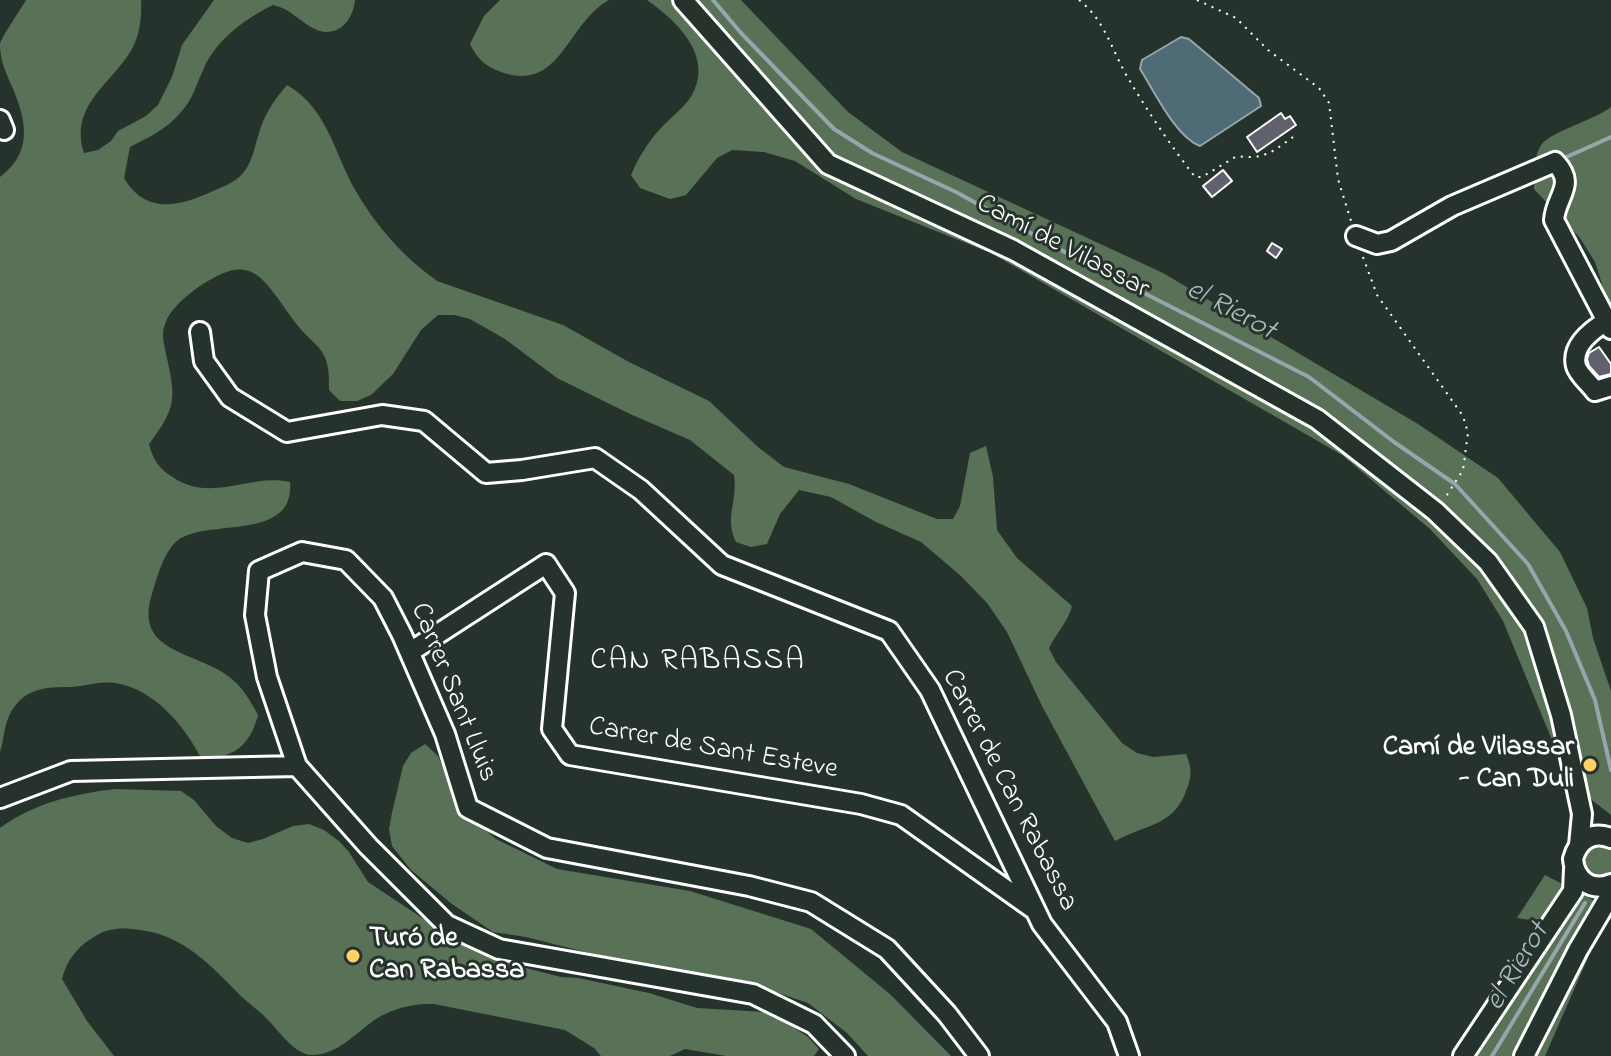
<!DOCTYPE html>
<meta charset="utf-8">
<style>
body{margin:0}
canvas{display:block;background:#26332d}
</style>
<canvas width="1611" height="1056"></canvas>
<script>
const ctx = document.querySelector('canvas').getContext('2d');
ctx.lineJoin = 'round';
function fillPath(path, color) { ctx.fillStyle = color; ctx.fill(path, 'evenodd'); }
function strokePath(path, color, width, dash) { ctx.strokeStyle = color; ctx.lineWidth = width; ctx.lineCap = dash ? 'butt' : 'round'; ctx.setLineDash(dash || []); ctx.stroke(path); }
function label(font, color, halo, rows, align = 'center') {
  ctx.font = font + ' "Indie Flower",sans-serif'; ctx.lineWidth = 6; ctx.setLineDash([]); ctx.textBaseline = 'middle'; ctx.strokeStyle = halo; ctx.fillStyle = color; for (const [text, x, y, turn = 0] of rows) {
    ctx.save(); ctx.translate(x, y); ctx.rotate((+turn || 0) * Math.PI / 180); ctx.textAlign = isNaN(turn) ? turn : align; if (halo) ctx.strokeText(text, 0, 0); ctx.fillText(text, 0, 0); ctx.restore();
  }
}
fillPath(new Path2D(`
 M26 0H141C142 17 140 34 132 49 111 85 69 105 84 153L98 150 111 141 118 131 146 116 158 105 172 77 182 45 214 0H355C353 23 334 41 311 27 296 18 290 9 273 5 246 18 216 40 204 68 196 84 194 98 181 112 166 130 149 137 130 147L124 178C145 214 178 207 211 192 222 187 235 183 243 173 254 160 255 143 261 127 267 110 276 98 287 85 326 107 334 151 354 188 375 225 402 256 437 281L563 325 629 362 709 401 758 447 784 467 849 484 937 519H953L960 506 970 453 986 446 993 477 997 530 1017 558 1072 606C1068 622 1057 632 1049 648L1056 662 1122 743 1137 753 1153 757 1186 754C1192 768 1192 777 1186 791 1174 826 1144 825 1115 841L1042 706 1007 632 987 603 961 576 921 542 876 522 831 497 799 490 780 514 767 544 751 547 736 542C724 517 738 502 734 475L690 440 630 414 557 378 505 339 470 319 454 315H438L421 330 393 374 371 395 357 401H340L329 390C331 343 314 350 292 318 260 274 251 251 197 288 185 297 170 309 165 324 161 335 164 343 166 354 176 398 177 407 149 444 153 460 159 469 174 478 212 503 251 473 290 482 295 542 209 518 178 540 164 551 157 577 152 594 133 653 195 651 228 676 242 686 250 700 258 715 250 746 233 759 201 758 184 725 154 689 115 683 100 681 86 686 71 687 50 687 29 687 15 706 4 719 5 736 0 752V177C36 150 25 115 9 80 4 68 0 58 0 44 2 36 21 9 26 0Z
 M500 0H609C566 24 561 93 501 72 485 66 477 59 470 44L484 16Z
 M647 0H741L848 112 902 152 1163 273 1418 424 1498 478 1560 552 1587 608 1593 638 1611 691V815L1588 797 1559 757 1503 621 1477 579 1430 529 1342 455 991 253 856 199 795 161 764 152 732 150 717 158 686 195 670 199 640 188 631 175C638 158 648 142 661 128 672 116 687 106 694 91 712 53 674 19 647 0Z
 M1611 107V313L1595 262 1580 238 1534 189C1535 175 1533 155 1542 144 1553 131 1594 120 1611 107Z
 M425 744 438 756 463 811 496 839 557 869 690 891 811 929 891 995 951 1056H868L847 1033 808 1003 740 980 593 954 526 937 493 932 452 904 411 870 392 846 389 829 392 813 403 766 411 753Z
 M115 789 181 791 194 800 216 826 232 838 248 843 263 839 293 826 309 824 324 830 339 841 349 852 368 882 454 939 483 953 514 965 561 977 578 978 649 993 697 1008 765 1012 781 1019 808 1037 819 1049 814 1056H726L685 1049 670 1056H601L594 1048 565 1030 434 1004C414 1003 393 1008 376 1019 355 1033 338 1056 309 1055 292 1051 280 1032 268 1020 260 1011 249 1004 241 996 211 966 185 936 141 930 127 928 112 927 99 934 80 944 67 958 62 979L87 1021 114 1056H0V828C34 803 74 794 115 789Z
 M1598 843 1611 848V874L1602 878 1587 873 1582 862 1588 847Z
 M1545 875 1593 900 1600 930 1545 1056H1471L1558 924 1517 918Z`), '#597156');
const water = new Path2D(`
 M1181 37 1189 39 1259 98 1261 106 1200 146C1175 136 1155 92 1140 69L1142 60Z`);
fillPath(water, '#4f6b75');
strokePath(water, '#95a6ac', 2);
strokePath(new Path2D(`
 M713 0 741 33 834 129 872 153 956 192 1083 262 1309 377 1394 442 1455 484 1528 564 1566 631 1595 700 1611 770
 M1562 159 1611 137
 M1492 1056 1585 903`), '#95a6ac', 4);
const building = new Path2D(`
 M1281 113 1285 119 1290 116 1296 125 1257 152 1247 137Z
 M1223 170 1232 181 1212 197 1203 186Z
 M1272 243 1282 249 1276 258 1267 251Z
 M1599 347 1611 364V374L1599 377 1589 366 1587 359 1589 353Z`);
fillPath(building, '#61616e');
strokePath(building, '#fff', 2);
const minor = new Path2D(`
 M683 0 828 164 1013 250 1317 419 1435 511 1488 562 1534 627 1561 715 1582 814 1579 845
 M0 120 4 130
 M1356 236 1377 244 1391 241 1452 206 1555 162C1577 185 1556 195 1554 220L1611 329
 M1607 321C1592 330 1571 346 1576 366 1578 374 1590 384 1595 391L1611 386
 M200 332 204 361 230 397 287 432 382 415 424 421 486 473 522 470 595 458 641 490 722 565 889 631 930 690 1042 924 1117 1022 1129 1056
 M410 652 546 564 565 593 552 729 570 755 861 804 901 815 1032 908
 M0 798 71 771 297 766
 M1611 838C1592 831 1578 840 1573 859 1575 880 1591 892 1611 884
 M845 1056 814 1024 753 994 499 949 447 925 368 846 297 766 267 677 255 615 259 571 302 552 346 560 383 598 402 635 445 734 468 808 547 848 749 886 811 902 887 949 947 1014 979 1056
 M1463 1056 1573 891 1574 869
 M1524 1056 1578 950 1611 894`);
strokePath(minor, '#fff', 24);
strokePath(new Path2D(`
 M1079 0C1105 20 1112 51 1128 78 1148 112 1171 146 1195 177H1202L1237 156C1264 160 1272 152 1293 137
 M1197 0 1236 18 1268 50 1319 88 1329 103 1338 179 1351 221
 M1363 257 1377 295 1463 416 1468 433 1463 470 1445 498`), '#fff', 2, [2, 6]);
strokePath(minor, '#26332d', 18);
for (const [x, y, r, color] of [
 [1590,765,8,"#ffd166"],
 [353,956,8,"#ffd166"]
]) { const dot = new Path2D(); dot.arc(x, y, r, 0, 2 * Math.PI); ctx.fillStyle = color; ctx.fill(dot); strokePath(dot, '#26332d', 3); }
label('28px', '#fff', '#26332d', [
 ["Camí de Vilassar",1062,248,28],
 ["Carrer Sant Lluis",452,693,68],
 ["Carrer de Sant Esteve",713,750,10],
 ["Carrer de Can Rabassa",1008,791,63]
]);
label('bold 28px', '#fff', '#26332d', [
 ["Camí de Vilassar",1574,749],
 ["- Can Duli",1574,781],
 ["Turó de",369,940,"left"],
 ["Can Rabassa",369,972,"left"]
], 'right');
label('italic 30px', '#b0bcc1', '#26332d', [
 ["el Rierot",1230,312,28],
 ["el Rierot",1519,968,-59]
]);
ctx.letterSpacing = '2px';
label('30px', '#fff', '#26332d', [
 ["CAN RABASSA",698,663]
]);
ctx.letterSpacing = '0px';
</script>
